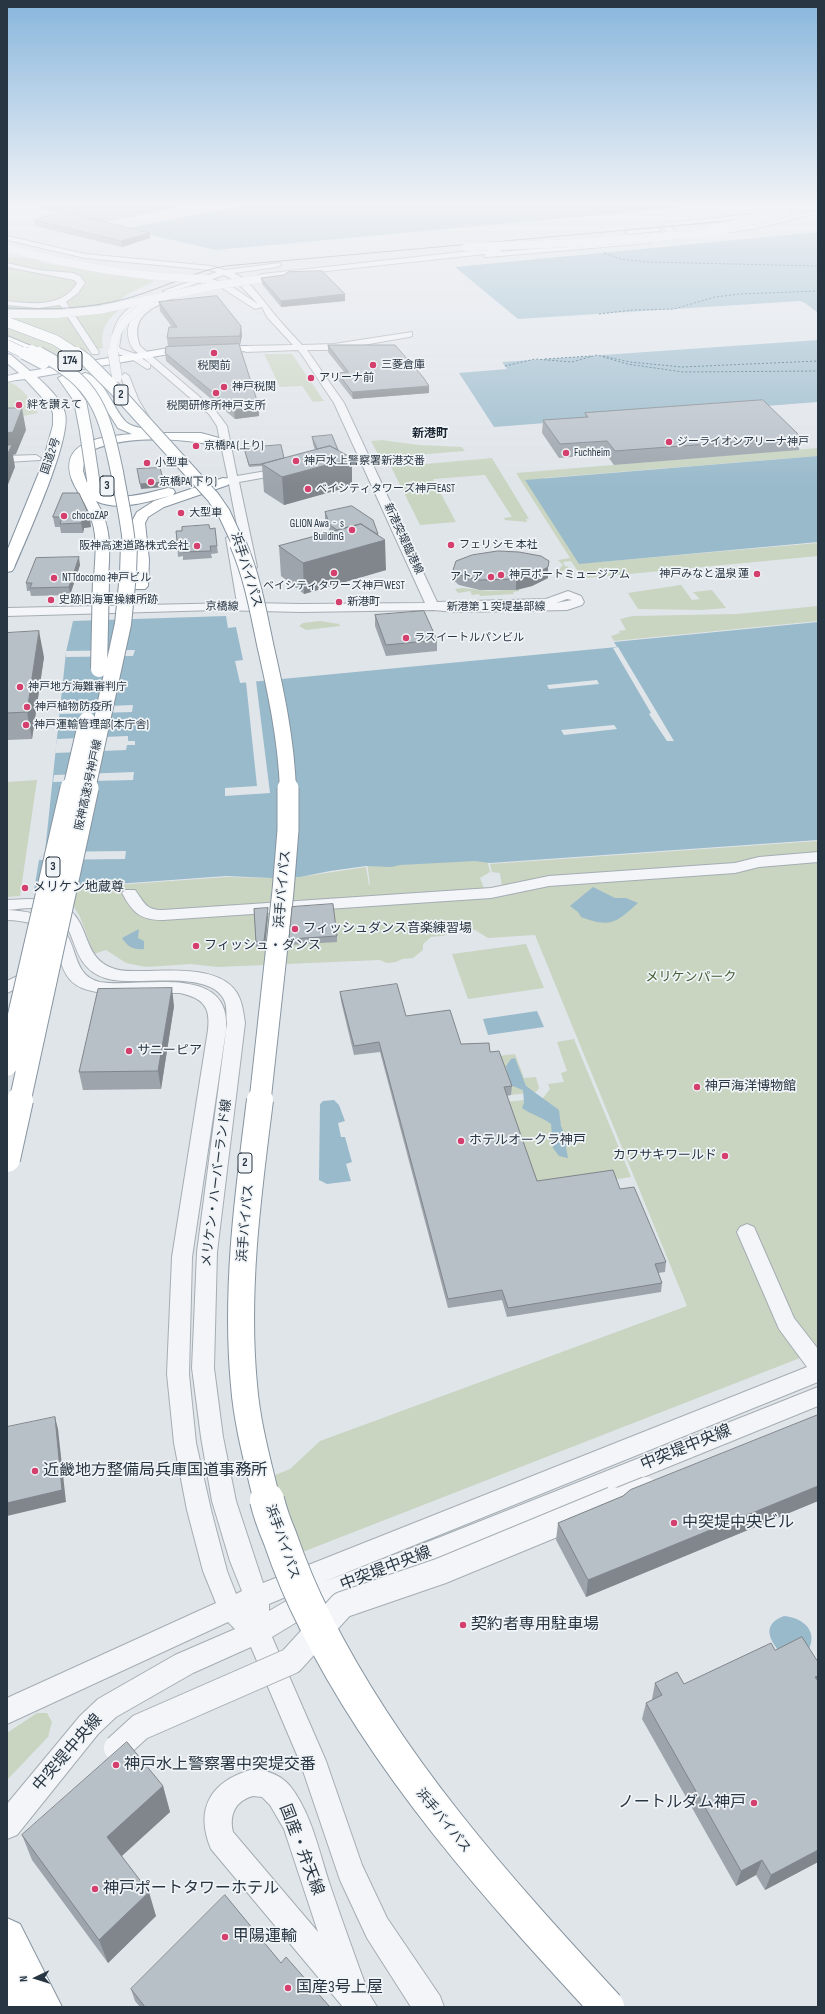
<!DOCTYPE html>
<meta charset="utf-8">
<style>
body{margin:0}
#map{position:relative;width:825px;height:2014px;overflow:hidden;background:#e0e5ea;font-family:"Sofia Sans Condensed",sans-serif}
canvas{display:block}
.frame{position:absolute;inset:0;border:8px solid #283542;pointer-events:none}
.north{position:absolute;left:16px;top:1958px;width:40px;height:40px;-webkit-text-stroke:3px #f0f4f7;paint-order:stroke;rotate:266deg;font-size:11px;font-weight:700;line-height:16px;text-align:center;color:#283542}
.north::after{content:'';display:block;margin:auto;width:14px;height:18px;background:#283542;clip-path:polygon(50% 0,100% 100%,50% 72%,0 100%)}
</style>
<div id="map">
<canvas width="825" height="2014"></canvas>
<div class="frame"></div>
<div class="north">N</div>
</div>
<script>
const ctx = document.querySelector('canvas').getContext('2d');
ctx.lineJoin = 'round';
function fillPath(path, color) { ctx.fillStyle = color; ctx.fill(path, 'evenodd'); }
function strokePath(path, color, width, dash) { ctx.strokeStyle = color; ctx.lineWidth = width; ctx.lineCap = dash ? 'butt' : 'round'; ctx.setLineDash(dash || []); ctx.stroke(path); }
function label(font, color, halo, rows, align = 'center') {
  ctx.font = font + ' "Sofia Sans Condensed","Noto Sans JP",sans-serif'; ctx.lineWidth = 3.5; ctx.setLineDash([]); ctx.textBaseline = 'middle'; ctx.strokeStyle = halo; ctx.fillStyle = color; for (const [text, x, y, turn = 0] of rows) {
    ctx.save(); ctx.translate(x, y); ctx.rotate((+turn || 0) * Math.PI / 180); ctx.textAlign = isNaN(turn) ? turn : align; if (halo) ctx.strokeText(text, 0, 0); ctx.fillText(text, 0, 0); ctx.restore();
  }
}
fillPath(new Path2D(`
 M7 257 39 259 42 263 137 276 140 278 155 281 126 295 116 303 125 305C110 317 99 327 103 348L35 361 7 339Z
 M264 354H292L324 401 313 402 302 386 280 387Z
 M7 382C21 384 31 401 38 413L13 418 7 422Z
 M382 440 419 445 462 447 465 451 380 458 371 441Z
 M818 448V456L544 478 599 562 818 543V556L587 578 586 576H581L571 561 563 562 565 566 569 567 561 572 559 569 563 565 558 560 570 558 516 473Z
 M492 458 529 519H526L527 522 505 520 504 518 512 517 485 475 433 479 456 522 420 525 391 467Z
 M681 585 692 600 700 599 693 592 712 590 726 608 702 610 638 609 628 593Z
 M463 588 489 591 519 589V591L513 592 514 594 480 596 479 594 472 595 470 591 458 593 455 589Z
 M818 606V621L614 641 611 636 620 633 619 631 626 630 620 619 633 616 737 614Z
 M320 621 339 624 340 626 306 630 299 626 303 623Z
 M37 780 20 896 7 897V782Z
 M818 841V1351L300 1553 273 1476 290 1469 320 1441 687 1306 535 935 488 938 475 930H456L443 936 431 937 423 944V950L413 958 402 959 396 962 387 963 380 960 217 967 191 964 146 967 126 963 106 950 94 954 80 917 73 905 76 888 226 877 271 878 300 877 366 867 369 885H374H370L367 861 486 855 490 872 480 878 484 888 502 887 500 873 492 872 490 864Z
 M526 944 544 988 468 999 452 954Z
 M574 1039 631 1177 536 1191 506 1102 543 1098 550 1089 548 1084 564 1082 561 1073 567 1071 557 1042Z
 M515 1054 524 1078 536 1077 539 1088 536 1092 511 1095 490 1057Z
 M37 1713H47L52 1722 48 1737 7 1780V1733Z`), '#c9d4c1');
fillPath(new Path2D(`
 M27 205H191L99 223Z
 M244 205H710L216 250 124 229Z
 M818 232V313L805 303 800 301 518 319 455 267Z
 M818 340V402L494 427 459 373 507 369 502 362Z
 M818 456V542L579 564 525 480Z
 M226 616 228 628 236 627 243 660 235 661 240 683 617 647 614 642 818 622V840L490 863 475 861 400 865 391 867 366 866 330 871 300 877 271 878 226 876 34 890 39 860 45 852 66 652 73 621Z
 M593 887 615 898H626L638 903C616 923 610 928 581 917L578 912 570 906Z
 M139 929 138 938 144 941V949C133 950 128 947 122 938Z
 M537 1011 544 1027 488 1035 483 1019Z
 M515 1058 526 1086 559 1110 561 1126 566 1137H570L573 1132 574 1138 567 1141 566 1147 568 1158 559 1156 553 1148 551 1124C542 1117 532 1115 522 1108L524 1103 523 1090 510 1085 506 1066 511 1059Z
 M334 1100 339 1105 345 1121 338 1123 341 1137H345L352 1162 346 1164 351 1181 327 1184 319 1180 320 1104 323 1101Z
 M784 1616C806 1618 820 1634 806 1654L779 1651C767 1637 764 1623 784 1616Z`), '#99bacb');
fillPath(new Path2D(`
 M618 647 674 741H667L649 714 651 713 613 648Z
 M135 650 133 656 66 657V651Z
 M597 680 599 684 549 689 547 685Z
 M256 681 270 793 225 796V788L257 786 246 682Z
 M133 705 132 712 60 714V708Z
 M614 725 617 729 564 735 561 730Z
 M128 736V741H135V745H127L126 750 55 753 57 739Z
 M134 772 133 780 53 782 54 775Z
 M126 851 125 859 39 860 45 852Z`), '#e0e5ea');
strokePath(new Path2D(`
 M604 253 620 259 648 262 818 266
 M599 314 632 310 674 309 715 297 740 294 818 291
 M603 356 630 362 682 367 818 361
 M545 359 592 356
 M505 366 535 359 572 362 597 355 627 364 683 372 818 371`), '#305b78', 1, [2, 2]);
const minor = new Path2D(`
 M765 205H781L789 209 786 211 775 208 764 210 763 214 754 218 670 226 678 233 667 238 663 236 669 233 661 227 666 223 753 214 758 212 759 207Z
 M818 209V213L758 228 705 236 701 234 705 232 758 224Z
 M657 228 661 230 659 231 629 234 625 232 629 230Z
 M7 236 85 254 211 266 225 270 280 263 281 265 277 267 234 273C252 282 263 301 275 315 284 326 293 335 302 345L334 344 412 332V336L409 337 334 350H307L344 403 437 602 546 599 568 591 581 596 584 602 582 605 567 610 456 612 433 610 301 612 217 610 7 616V608L237 603 226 538 232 535 238 538 249 603 301 604 425 603 334 403 302 355 298 350 246 352 242 349 246 346 293 345 267 317 262 307 255 309 222 288 205 281 167 293 163 291 217 272 210 270 85 258 7 240ZM224 275 236 281 258 304 228 284 212 279ZM567 599 572 600 556 603Z
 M647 239 651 241 650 243 488 257H485V254L262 278 258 276 262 274 498 248 502 250 500 252Z
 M7 263 38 270 73 273 80 276 85 283 78 293 66 302 99 352 98 354H92L60 305 38 308 7 305V301C32 304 62 308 77 283L74 280 7 267Z
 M178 290 185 292C181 295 176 297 171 299 148 309 130 318 140 346L215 410 227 426 237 476 284 468 289 471 284 474 239 482 257 567 255 569 251 570 245 567 229 484 224 485 219 482 220 480 228 478 217 426 209 414 133 349C114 315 154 300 178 290Z
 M138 301 145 303 130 315 123 324 119 347 121 349 136 354 150 364V368L147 369 130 358 115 353 111 347C113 323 119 315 138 301Z
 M125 373 129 376 139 401 150 419 148 421H142L129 401 121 376Z
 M36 455 41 458 40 460 7 462V456Z
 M818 852V862L759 867 735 873 549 886 491 898 163 920C140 920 133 913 122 893L125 890H135C145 903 145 910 163 910L491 888 549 876 735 863 759 857Z
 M28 899C101 899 72 953 112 968 121 972 132 971 142 971 172 971 230 964 241 1002 243 1009 244 1016 245 1023L217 1252 214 1368 223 1437 236 1501 263 1583 807 1367 779 1329 737 1232 740 1227 747 1224 754 1227 794 1318 818 1349V1382L323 1582 443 1536 818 1387V1406L459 1552 330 1602 272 1637 326 1761 362 1865 387 1918 440 1996 444 2007H411L367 1938 340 1880 300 1762 251 1647 193 1673 116 1717 98 1734 17 1835 7 1839V1804L80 1716 98 1699 175 1655 235 1629 228 1622 7 1724V1698L216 1603 203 1571 187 1510 174 1443 167 1374 172 1257 208 1030C211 1006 202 998 180 993 150 992 110 999 82 988 45 972 76 922 7 920V910C27 911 52 915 65 932 78 950 74 976 100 982 138 989 232 961 226 1030L192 1257 189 1374 196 1443 211 1510 227 1571 236 1594 242 1591 230 1561 212 1501 201 1437 192 1368 197 1252 227 1023C226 1016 227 1008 225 1002 212 967 134 988 105 978 67 965 80 926 52 912 39 905 21 909 7 910V900ZM312 1586 269 1611V1604Z
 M36 967 42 968 44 972 42 976 7 993V981Z
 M253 1769C266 1770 281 1775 290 1786 312 1814 319 1852 330 1885 342 1921 355 1956 368 1992L377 2007H343L211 1849C194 1808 211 1781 253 1769ZM253 1796 262 1797 270 1805 284 1829 318 1932 233 1832C229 1815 235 1801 253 1796Z`);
const major = new Path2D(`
 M16 374 22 377 20 379 7 382V376Z`);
const highway = new Path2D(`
 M7 336 36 348 38 350 32 353 7 343Z
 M246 346 252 349 250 351 169 354 37 377C47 386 61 399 65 413 72 439 26 539 14 568L12 571 7 572V551L42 465 53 425V413L49 405 25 379 17 380 11 377 13 375 19 373 7 363V354L11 355 30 371 169 348Z
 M85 373C104 377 113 409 126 422 133 428 144 428 152 430L154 433H201L230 441 232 444 226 448C188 438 120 433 85 454L83 471 87 483 88 476H98L103 493C119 502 151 492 168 488L173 489 175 492 173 495 223 478 228 479 230 482 228 485 164 507 148 517 145 523 149 560 148 586 145 589H135L132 586 135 560 131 523 137 512 154 501 172 495C150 501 118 512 96 501 112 527 110 549 108 579L106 582H96L94 579C95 560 98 539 92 521 88 506 78 494 72 480 58 440 103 437 132 434L118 428 95 392 79 376Z
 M64 375 68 376 86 401 92 432 90 435H82L80 432 74 401 58 378Z
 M7 1918 20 1924 62 2007H7Z`);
strokePath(minor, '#a5adb4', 2);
strokePath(major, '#9facb6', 2);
strokePath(highway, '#8795a1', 2);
fillPath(minor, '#f3f5f8');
fillPath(major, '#fff');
fillPath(highway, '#fff');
strokePath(new Path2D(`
 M7 308C50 310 93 309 135 296 165 287 193 272 225 266L728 221 774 214 809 205`), '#798794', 1);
const minorBridgeFar3 = new Path2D(`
 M711 229 778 215 787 212 786 209
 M467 247 576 243 724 232
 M7 248C73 266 139 278 208 279
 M7 314H58L99 310 218 285 283 276
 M113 354C112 328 129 315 150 303`);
const minorBridgeFar2 = new Path2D(`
 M113 353 117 377`);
const minorBridgeFar1 = new Path2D(`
 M611 1501 646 1487`);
const minorBridge = new Path2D(`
 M117 1748 140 1727 291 1661 342 1605 441 1571 613 1500`);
const highwayBridgeFar5 = new Path2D(`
 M7 322 55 340 77 354
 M7 345 26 354
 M32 350 41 354`);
const highwayBridgeFar4 = new Path2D(`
 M24 353 43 363
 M39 353C97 384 104 411 117 472 121 496 127 520 129 545
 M76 353 86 360 115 389 213 497 224 513 239 545
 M86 432 93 479`);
const highwayBridgeFar3 = new Path2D(`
 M238 544C252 576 258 610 265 644 276 692 286 739 288 789
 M99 669 101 579
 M71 789 87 720
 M87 789 123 624 128 574 129 544`);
const highwayBridgeFar2 = new Path2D(`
 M7 1065 71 788
 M20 1101 88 788
 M260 1101 283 891 288 830V788`);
const highwayBridgeFar1 = new Path2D(`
 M260 1100C248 1194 235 1290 244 1385 247 1424 258 1463 267 1501
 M7 1159 20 1100`);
const highwayBridge = new Path2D(`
 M267 1500C270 1513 275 1526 280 1538 290 1567 301 1594 315 1621 388 1767 497 1888 607 2007`);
strokePath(minorBridgeFar3, '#a5adb4', 8, []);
strokePath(minorBridgeFar2, '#a5adb4', 11, []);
strokePath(minorBridgeFar1, '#a5adb4', 22, []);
strokePath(minorBridge, '#a5adb4', 28, []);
strokePath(highwayBridgeFar5, '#8795a1', 11, []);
strokePath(highwayBridgeFar4, '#8795a1', 14, []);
strokePath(highwayBridgeFar3, '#8795a1', 18, []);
strokePath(highwayBridgeFar2, '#8795a1', 23, []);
strokePath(highwayBridgeFar1, '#8795a1', 28, []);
strokePath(highwayBridge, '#8795a1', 36, []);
strokePath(minorBridgeFar3, '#f3f5f8', 8);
strokePath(minorBridgeFar2, '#f3f5f8', 10);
strokePath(minorBridgeFar1, '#f3f5f8', 20);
strokePath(minorBridge, '#f3f5f8', 26);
strokePath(highwayBridgeFar5, '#fff', 10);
strokePath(highwayBridgeFar4, '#fff', 12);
strokePath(highwayBridgeFar3, '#fff', 16);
strokePath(highwayBridgeFar2, '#fff', 21);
strokePath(highwayBridgeFar1, '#fff', 26);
strokePath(highwayBridge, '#fff', 34);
fillPath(new Path2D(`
 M34 220 150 238 122 247 35 226Z
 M261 278 345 294V301L281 307 262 284Z
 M159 302 242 335 240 345H239L259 407V416L235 419 166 361 165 353 219 345 168 347 167 338 172 327 160 311Z
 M328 345 429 393 353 399 338 380V373L344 372 328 352Z
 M585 413 801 437 799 450 614 465 606 454 559 458 542 433 543 420 585 417Z
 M312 437 352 486 284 505 264 492 262 466 249 467 244 448 284 458 315 450 313 444Z
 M63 493 91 527 84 528 83 533H61L60 527H55L53 517Z
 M325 512 378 534 386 570 304 594 281 576 279 546 330 532 325 520Z
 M210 529 217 546 218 553 211 554 212 558 183 560V556L178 557 176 531Z
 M80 565 70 595 31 596 30 591H27L26 583Z
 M453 570 548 578 532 586 516 590H480L459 585 453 580Z
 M375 615 437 640V651L386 656 375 626Z
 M7 633 44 657 32 739 7 740Z
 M254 909 268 915 265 947 256 948Z
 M337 936V942L289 945V939Z
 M340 992 406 1016 461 1044 490 1052 512 1086 511 1095 507 1096 537 1181 620 1189 666 1262 665 1272 658 1273 662 1283 661 1292 507 1317 502 1300 448 1308 380 1052 354 1055 341 1001Z
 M174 1006 161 1089 83 1090 79 1072Z
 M818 1415V1501L586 1597 556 1540 558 1523Z
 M655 1683 684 1684 818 1862 765 1890 756 1875 736 1886 642 1719 646 1703 652 1700V1699Z
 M163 1786 170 1812 122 1856 156 1916 108 1963 32 1860 22 1835Z
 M281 1963 330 2007H140L135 2001 131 1989Z`), '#9da4ab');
fillPath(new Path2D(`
 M150 233V238L122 247 121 241Z
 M345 294V301L281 307V301Z
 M241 326 242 335 240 345V336Z
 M429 386V393L353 399 352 392Z
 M259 407V416L235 419 234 410Z
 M22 408 26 430 16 454 13 455 15 467 7 487V433Z
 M352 458V486L284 505 282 477Z
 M164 482 165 487 141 489 140 484Z
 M90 517 91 527 84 528 83 533 81 523 83 518Z
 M385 540 386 570 304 594 303 563Z
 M79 557 80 565 70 595 69 587Z
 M548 567V578L532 586 516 590V579Z
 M39 631 44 657 32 739 27 712Z
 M268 908V915L265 947 264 941Z
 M172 988 174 1006 161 1089 158 1071Z
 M55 1417 58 1429 66 1502 7 1516V1503Z
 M818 1486V1501L586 1597 588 1580Z
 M818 1676V1689L815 1677Z
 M163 1786 170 1812 115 1862 107 1837Z
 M818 1850V1862L765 1890 771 1875Z
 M762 1860 756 1875 736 1886 741 1871Z
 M149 1892 156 1916 108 1963 99 1940Z`), '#80868b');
const building = new Path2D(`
 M63 212 150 233 121 241 34 220Z
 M322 271 345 294 281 301 261 278 284 275 288 272Z
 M217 296 241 326 240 336 167 338 169 327H177L159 302Z
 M239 344 259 407 234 410 165 353 166 347Z
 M328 345H395L423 377 429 386 352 392 338 373 348 372Z
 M763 400 801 437 615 451 607 441 560 444 543 420 588 417 585 413Z
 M7 408H22L13 432 7 433Z
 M332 435 338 450 330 446 317 449 312 437Z
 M7 441H9L8 445H12L7 455Z
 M281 445 284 458 262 464 249 465 244 448Z
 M330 446 352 458 282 477 262 464Z
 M160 468 164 482 140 484 137 469Z
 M63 493H79L90 517 83 518 81 523 60 524 62 517H53Z
 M352 506 373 520 378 534H377L361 524 337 530 330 525 325 512Z
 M361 524 385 540 303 563 279 546Z
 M209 525 210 529 215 528 217 546H210L211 551 183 552 182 549H178L176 531H182V527Z
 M498 551 519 552 541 556 549 561 548 567 532 576 516 579 480 580 459 575 453 570 456 561 472 555Z
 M79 557 69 587 30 588 32 583H26L36 558Z
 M424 611 437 640 386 645 375 615Z
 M39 631 27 712 7 713V633Z
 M333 904 337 936 289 939 292 907Z
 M268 908 264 941 256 942 254 909Z
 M397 984 406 1016 450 1010 461 1044 489 1043 490 1052 499 1051 512 1086 504 1087 537 1181 613 1170 620 1189 634 1187 666 1262 655 1264 662 1283 508 1308 502 1290 448 1299 379 1042 354 1046 340 992Z
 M172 988 158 1071 79 1072 98 989Z
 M818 1415V1486L588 1580 558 1523 623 1496 630 1490Z
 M55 1417 62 1490 7 1503V1427Z
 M802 1637 818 1662V1676L815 1677 818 1681V1850L771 1875 762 1860 741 1871 646 1703 662 1695 655 1683 677 1672 684 1684 771 1643 775 1650Z
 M127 1742 163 1786 107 1837 149 1892 99 1940 22 1835Z
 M225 1895 281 1963 286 1957 330 2007H145L131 1989Z`);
fillPath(building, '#b7bfc7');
strokePath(building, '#80868b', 1);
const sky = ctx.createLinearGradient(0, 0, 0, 487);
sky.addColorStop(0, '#88b6dc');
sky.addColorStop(0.42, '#f1f3f6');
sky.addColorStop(1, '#f1f3f600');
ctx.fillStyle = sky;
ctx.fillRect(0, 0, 825, 487);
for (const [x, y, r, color] of [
 [214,353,4,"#d43f6e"],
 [373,365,4,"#d43f6e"],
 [311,378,4,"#d43f6e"],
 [224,387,4,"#d43f6e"],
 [216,393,4,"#d43f6e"],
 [19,405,4,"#d43f6e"],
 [669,442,4,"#d43f6e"],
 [196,446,4,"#d43f6e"],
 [566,453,4,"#d43f6e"],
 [296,461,4,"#d43f6e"],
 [147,463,4,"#d43f6e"],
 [151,482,4,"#d43f6e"],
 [308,489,4,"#d43f6e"],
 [181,513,4,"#d43f6e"],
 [64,516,4,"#d43f6e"],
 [352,530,4,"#d43f6e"],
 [451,545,4,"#d43f6e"],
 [197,546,4,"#d43f6e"],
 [334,573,4,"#d43f6e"],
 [757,574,4,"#d43f6e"],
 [501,575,4,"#d43f6e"],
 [491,577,4,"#d43f6e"],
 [54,578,4,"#d43f6e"],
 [51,600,4,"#d43f6e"],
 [339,602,4,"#d43f6e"],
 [406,638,4,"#d43f6e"],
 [20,687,4,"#d43f6e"],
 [27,707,4,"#d43f6e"],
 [26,725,4,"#d43f6e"],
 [25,888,4,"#d43f6e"],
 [295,929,4,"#d43f6e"],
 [196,946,4,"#d43f6e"],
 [129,1051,4,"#d43f6e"],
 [697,1087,4,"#d43f6e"],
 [461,1141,4,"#d43f6e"],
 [725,1156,4,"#d43f6e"],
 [35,1471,4,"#d43f6e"],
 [674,1523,4,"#d43f6e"],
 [463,1625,4,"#d43f6e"],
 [116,1765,4,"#d43f6e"],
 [754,1803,4,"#d43f6e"],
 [95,1889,4,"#d43f6e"],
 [225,1937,4,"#d43f6e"],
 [288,1988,4,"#d43f6e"]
]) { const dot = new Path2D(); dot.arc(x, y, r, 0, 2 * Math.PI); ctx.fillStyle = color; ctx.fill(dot); strokePath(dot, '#f0f4f7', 1.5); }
label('11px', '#283542', '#f0f4f7', [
 ["三菱倉庫",381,365],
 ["税関前",214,366,"center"],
 ["アリーナ前",319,378],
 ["神戸税関",232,387],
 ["絆を讃えて",27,405],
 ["税関研修所神戸支所",216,406,"center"],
 ["ジーライオンアリーナ神戸",677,442],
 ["京橋PA (上り)",204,446],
 ["Fuchheim",574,453],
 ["神戸水上警察署新港交番",304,461],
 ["小型車",155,463],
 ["京橋PA(下り)",159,482],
 ["ベイシティタワーズ神戸EAST",316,489],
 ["大型車",189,513],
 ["chocoZAP",72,516],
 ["GLION Awa‐s",344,524,"right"],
 ["BuildinG",344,537,"right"],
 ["フェリシモ 本社",459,545],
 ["阪神高速道路株式会社",189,546,"right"],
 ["神戸みなと温泉 蓮",749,574,"right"],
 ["神戸ポートミュージアム",509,575],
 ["アトア",483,577,"right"],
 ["NTTdocomo 神戸ビル",62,578],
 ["ベイシティタワーズ神戸WEST",334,586,"center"],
 ["史跡旧海軍操練所跡",59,600],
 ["新港町",347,602],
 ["ラスイートルパンビル",414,638],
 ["神戸地方海難審判庁",28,687],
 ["神戸植物防疫所",35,707],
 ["神戸運輸管理部(本庁舎)",34,725]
], 'left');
label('11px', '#283542', '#f0f4f7', [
 ["国道2号",51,456,-71],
 ["新港突堤臨港線",403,539,65],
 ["京橋線",222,607,1],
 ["新港第１突堤基部線",496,607],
 ["阪神高速3号神戸線",89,785,-78]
]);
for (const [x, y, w] of [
 [70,361,24],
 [121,395,14],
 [107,486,14],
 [53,867,14],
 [245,1163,14]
]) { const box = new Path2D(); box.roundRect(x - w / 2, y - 10, w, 20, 3); ctx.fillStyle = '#f0f4f7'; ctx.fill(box); strokePath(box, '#283542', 1); }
label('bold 12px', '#283542', null, [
 ["174",70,361],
 ["2",121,395],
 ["3",107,486],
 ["3",53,867],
 ["2",245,1163]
]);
label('bold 12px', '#1a2632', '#f0f4f7', [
 ["新港町",430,434]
]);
label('13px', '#283542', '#f0f4f7', [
 ["浜手バイパス",246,570,73],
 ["浜手バイパス",283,889,-85],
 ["メリケン・ハーバーランド線",217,1183,-83],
 ["浜手バイパス",246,1223,-85],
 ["浜手バイパス",282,1542,71],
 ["浜手バイパス",443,1821,51]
]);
label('13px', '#283542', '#f0f4f7', [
 ["メリケン地蔵尊",33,888],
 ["フィッシュダンス音楽練習場",303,929],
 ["フィッシュ・ダンス",204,946],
 ["サニーピア",137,1051],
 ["神戸海洋博物館",705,1087],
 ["ホテルオークラ神戸",469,1141],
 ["カワサキワールド",717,1156,"right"]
], 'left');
label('13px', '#435e34', '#f0f4f7', [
 ["メリケンパーク",691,978]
]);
label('16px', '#283542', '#f0f4f7', [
 ["中突堤中央線",686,1448,-22],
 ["中突堤中央線",386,1569,-21],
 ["中突堤中央線",68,1753,-49],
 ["国産・弁天線",301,1850,69]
]);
label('16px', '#283542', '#f0f4f7', [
 ["近畿地方整備局兵庫国道事務所",43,1471],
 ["中突堤中央ビル",682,1523],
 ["契約者専用駐車場",471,1625],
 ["神戸水上警察署中突堤交番",124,1765],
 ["ノートルダム神戸",746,1803,"right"],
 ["神戸ポートタワーホテル",103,1889],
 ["甲陽運輸",233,1937],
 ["国産3号上屋",296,1988]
], 'left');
</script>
